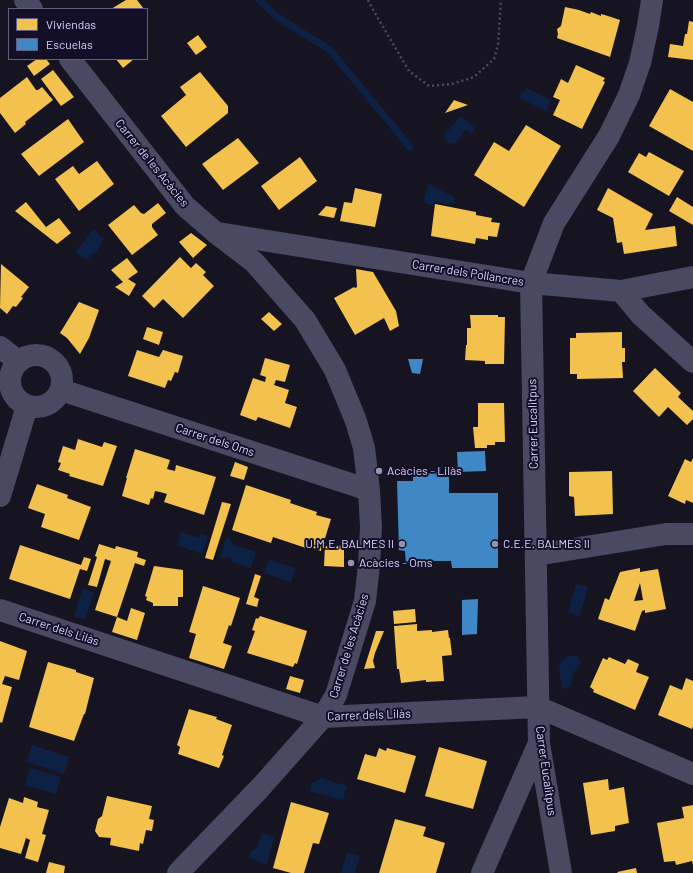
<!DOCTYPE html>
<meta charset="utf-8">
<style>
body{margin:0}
#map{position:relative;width:693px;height:873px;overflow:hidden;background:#161421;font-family:Barlow,sans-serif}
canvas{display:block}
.legend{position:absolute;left:8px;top:8px;width:140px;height:52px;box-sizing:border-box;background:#130f26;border:1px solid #625e7d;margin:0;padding:5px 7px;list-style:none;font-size:12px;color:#d9d4ff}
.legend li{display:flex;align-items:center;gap:8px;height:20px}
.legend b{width:20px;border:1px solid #625e7d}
</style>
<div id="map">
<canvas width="693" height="873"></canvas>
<ul class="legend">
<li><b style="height:11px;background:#f2c14e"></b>Viviendas</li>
<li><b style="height:11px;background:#3f88c5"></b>Escuelas</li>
</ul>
</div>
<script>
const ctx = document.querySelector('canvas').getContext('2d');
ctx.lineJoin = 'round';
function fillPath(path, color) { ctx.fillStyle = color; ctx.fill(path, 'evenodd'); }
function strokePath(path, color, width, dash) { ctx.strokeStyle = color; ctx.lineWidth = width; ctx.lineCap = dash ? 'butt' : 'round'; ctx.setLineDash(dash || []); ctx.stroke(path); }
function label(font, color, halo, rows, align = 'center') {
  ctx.font = font + ' Barlow,sans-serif'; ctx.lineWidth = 4; ctx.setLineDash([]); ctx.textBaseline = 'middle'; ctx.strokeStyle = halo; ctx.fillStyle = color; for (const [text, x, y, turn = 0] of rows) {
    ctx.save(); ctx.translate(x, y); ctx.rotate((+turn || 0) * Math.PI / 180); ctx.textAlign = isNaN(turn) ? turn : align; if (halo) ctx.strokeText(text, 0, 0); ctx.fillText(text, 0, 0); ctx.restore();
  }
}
fillPath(new Path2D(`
 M526 88 551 100 546 111 519 98 522 90 524 92Z
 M461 116 474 127 475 131 472 133 466 130 455 143C449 145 445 140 444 135Z
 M429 184 454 197 455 201 454 203 452 204 435 202 433 205 426 204 424 199 428 185Z
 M94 229 98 232 99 236 105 238 97 251 86 260 75 252Z
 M181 532 199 538 201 534 208 536 202 554 177 545Z
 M226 537H229L234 545 256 552 251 568 232 562V559L228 557 224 559 220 558Z
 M269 560 296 568 291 582 264 573Z
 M576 584 588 587 580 616 568 613Z
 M83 589 94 592 85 619 74 616Z
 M569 656H577L581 662 573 674 571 686 564 689 561 687C562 673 553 664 569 656Z
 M32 745 69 757 64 774 27 762Z
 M30 768 61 777 56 794 25 785Z
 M321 778 347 786 343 800 309 791 312 783 316 782Z
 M262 833 274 837 267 863 265 864 249 858 251 851 257 848Z
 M347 853 360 856 355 871 356 873H341Z`), '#0d2144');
fillPath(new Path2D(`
 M126 0H137L144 9H111Z
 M565 7 579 10 590 14 591 12 601 16V14L608 16 620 20 610 57 557 38 558 34 557 29 561 26Z
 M689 21 693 22V60L668 57 670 44 683 46 685 34H687Z
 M198 35 207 47 196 55 187 43Z
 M37 59H46L50 64 34 76 27 66Z
 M116 59H134L123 68Z
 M576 65 605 78 603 81 605 82 582 129 553 115 560 100 553 97 561 79 568 83Z
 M53 70 74 97 61 106 41 79Z
 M200 72 228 106V113L186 147 161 116 186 95 180 87Z
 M27 77 36 90H38L42 87 53 100 25 122 26 124 15 133 0 113V98Z
 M670 89 693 102V151L649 126Z
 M454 100 468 105 445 113Z
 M68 119 84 142 39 176 21 154Z
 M526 125 561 146 524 207 474 175 494 142 509 151Z
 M238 138 259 163 223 190 202 164Z
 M649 152 684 171 669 196 628 172 639 153 646 157Z
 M300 157 317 181 279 210 261 186Z
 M97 161 114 184 79 211 55 179 73 166 79 174Z
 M355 188 382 194 375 227 340 221 344 202 352 203Z
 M608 188 653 214 645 230 675 226 677 246 624 254 622 242 617 243 613 218 597 210Z
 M677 197 693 207V225L669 211Z
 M26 202 46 227 59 218 71 233 57 244 15 211Z
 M158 203 166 213 152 224V227L158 235 132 255 108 225 134 205 141 213 144 214Z
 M435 204 476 212V215L492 218 491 222 500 223 497 237 488 236V240L476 238 475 244 431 236Z
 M326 206 337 208 334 218 318 215Z
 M191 233 207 245 193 258 179 242Z
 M180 257 191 268 196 263 206 272 203 275 214 286 183 318 163 299 154 308 142 296Z
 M127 258 138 272 128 279 136 284 129 296 115 287 123 282 111 270Z
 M1 264 29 287 21 297 23 298 16 307 13 306 7 314 0 308Z
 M356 269 373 272 396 311 399 326 390 331 384 318 355 335 334 298 354 287 355 288 357 287Z
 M79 302 99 310 89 338 80 354 67 338 60 333Z
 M269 312 282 324 274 331 261 319Z
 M470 315H498V317H505L504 364H485V361L465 360 466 345H467V328H471Z
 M147 327 163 332 159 345 143 339Z
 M622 332V348H625V362H622L623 378 577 379V374H570V338H576V333Z
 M137 350 159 357 163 350 183 356 178 373 175 372 171 381 168 380 165 388 128 376Z
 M265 358 290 365 285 382 276 380 274 385 289 390 285 403 297 407 290 428 258 417 256 421 240 415 253 378 265 382 266 377 260 375Z
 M655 368 681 393 678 397 693 411V419L687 425 668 407 659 417 633 391Z
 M478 403H504L505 442H495V445H487V448H475L473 427H478Z
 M78 439 102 447 104 442 117 446 103 486 69 476 70 474 58 470 61 463 58 462 63 446 75 450Z
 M135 449 170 460 167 469 175 471 176 465 216 477 204 515 164 502 167 494 160 492 155 491 153 499 151 498 149 505 122 496 127 478H126Z
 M693 458V503L686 500 685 504 668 496 685 459 691 462Z
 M235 462 248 467 244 480 230 476Z
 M612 471 613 514 575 516 574 497 569 496V472Z
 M37 484 68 495 67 498 91 507 79 540 41 527 45 514 28 508Z
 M246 485 291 500 290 503 317 512 316 515 331 519 321 551 306 546V548L273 537 271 543 232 530Z
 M222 502 231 504 213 560 205 558Z
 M99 544 115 549 116 546 138 552 137 557 146 560 144 566 135 563 117 617 95 610 111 561 105 559 97 587 88 585 97 557 95 556Z
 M20 545 81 565 84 557 91 559 87 571 80 569 70 599 9 579Z
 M325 545 344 546V567L324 566Z
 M154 566 183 570V597H178V606H153V603L146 600 147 597 145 596Z
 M640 568V572L658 569 666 609 645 613V610L642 611 635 631 598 619 605 598 609 600 620 572ZM640 583 643 600 634 601Z
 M255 574 261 576 254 597 259 599 257 607 246 604Z
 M203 586 240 598 231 626 229 625 223 643 232 646 224 669 189 658 196 634 189 632Z
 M131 608 145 613 137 640 112 632 117 617 127 621Z
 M415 609 416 622 394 624 393 611Z
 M260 616 307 631 297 664 295 663 293 667 247 653 255 631 252 630 256 618 258 619Z
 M417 624V631L432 630V632L448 630 449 638H450L452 655 442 656 444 681 426 682V680L401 683 399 669H397L394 626Z
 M376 631H384L375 653 373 661 375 668 364 669Z
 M0 641 27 651 19 680 5 676 2 684 12 687 2 723 0 722Z
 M609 657 625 664 628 659 639 664 636 672 649 677 635 710 593 692 594 690 590 687 603 658 607 660Z
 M48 662 76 670V672L94 678 85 714H84L74 741 29 727Z
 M290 676 304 680 300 693 286 689Z
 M686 678 693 681V726L692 729 658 715 670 685 682 690Z
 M189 709 217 717 216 719 232 725 222 755 224 756 219 768 178 754 180 747 177 745Z
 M439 747 487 761 473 809 425 796Z
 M379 748 386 751 387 748 416 756 405 793 357 779 365 754 376 757Z
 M608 779 609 790 624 787 629 823 615 826V831L591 835 583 783Z
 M107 796 152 806 149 819 154 820 152 831 146 830 143 844 140 843 139 851 110 845 111 838 99 837 95 831 98 819 102 816Z
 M24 797 38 802 37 807 49 810 42 834 46 835 38 862 25 858 30 840 26 838 21 854 0 848V827L9 798 23 803Z
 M291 802 329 813 319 844 313 843 304 873H291L273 868Z
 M693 805V865L692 861 676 865 675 861 664 862 657 823 684 818 682 807Z
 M395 819 426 827 423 836 445 843 436 873H379Z
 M49 862 65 866 64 873H46Z
 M636 868 637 873H618L617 872Z`), '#f2c14e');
fillPath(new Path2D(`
 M408 359H423L420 374 412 373Z
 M485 451 486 471 458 472 457 452Z
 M413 472H437V475L449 476V493H498V568H452L451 561H432V564L406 565 405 551 399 550 397 481H413Z
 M478 599 477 634 462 635V600Z`), '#3f88c5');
strokePath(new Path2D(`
 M259 0 276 16 330 50 410 147`), '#0d2144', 7);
strokePath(new Path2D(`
 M368 0 372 8 409 71 429 86 452 84 474 77 494 59 498 45 501 0`), '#44505f', 2.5, [2, 3]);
strokePath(new Path2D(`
 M25 0 32 9
 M70 59 185 206 216 233 254 262 305 320 335 370 356 421 364 448 369 490 371 527 369 565 365 601 336 695 323 717 260 788 178 873
 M218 233 531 283 621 291 640 314 693 362
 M621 291 693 277
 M0 347 19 362
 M10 381a26 26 0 1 1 52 0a26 26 0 1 1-52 0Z
 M61 390 369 490
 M0 496 27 406
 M536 555 666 534H693
 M0 610 323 717 538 707 693 774
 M482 873 539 743
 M561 873 539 743 531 283 554 223 609 136 629 95 640 63 648 26 652 0`), '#4a4962', 22);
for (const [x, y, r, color] of [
 [379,471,4,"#9591b1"],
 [402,544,4,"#9591b1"],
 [495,544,4,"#9591b1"],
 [351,563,4,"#9591b1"]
]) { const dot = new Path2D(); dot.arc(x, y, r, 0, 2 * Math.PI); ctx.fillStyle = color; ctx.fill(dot); strokePath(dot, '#130f26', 1.5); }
label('12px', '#d9d4ff', '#130f26', [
 ["Carrer de les Acàcies",152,163,51],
 ["Carrer dels Pollancres",468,273,9],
 ["Carrer Eucalitpus",533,424,-91],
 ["Carrer dels Oms",215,440,18],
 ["Carrer dels Lilàs",59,629,18],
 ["Carrer de les Acàcies",349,646,-73],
 ["Carrer dels Lilàs",369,715,-2],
 ["Carrer Eucalitpus",546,771,82]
]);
label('12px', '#d9d4ff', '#130f26', [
 ["Acàcies - Lilàs",387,471],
 ["U.M.E. BALMES II",394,544,"right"],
 ["C.E.E. BALMES II",503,544],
 ["Acàcies - Oms",359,563]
], 'left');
</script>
